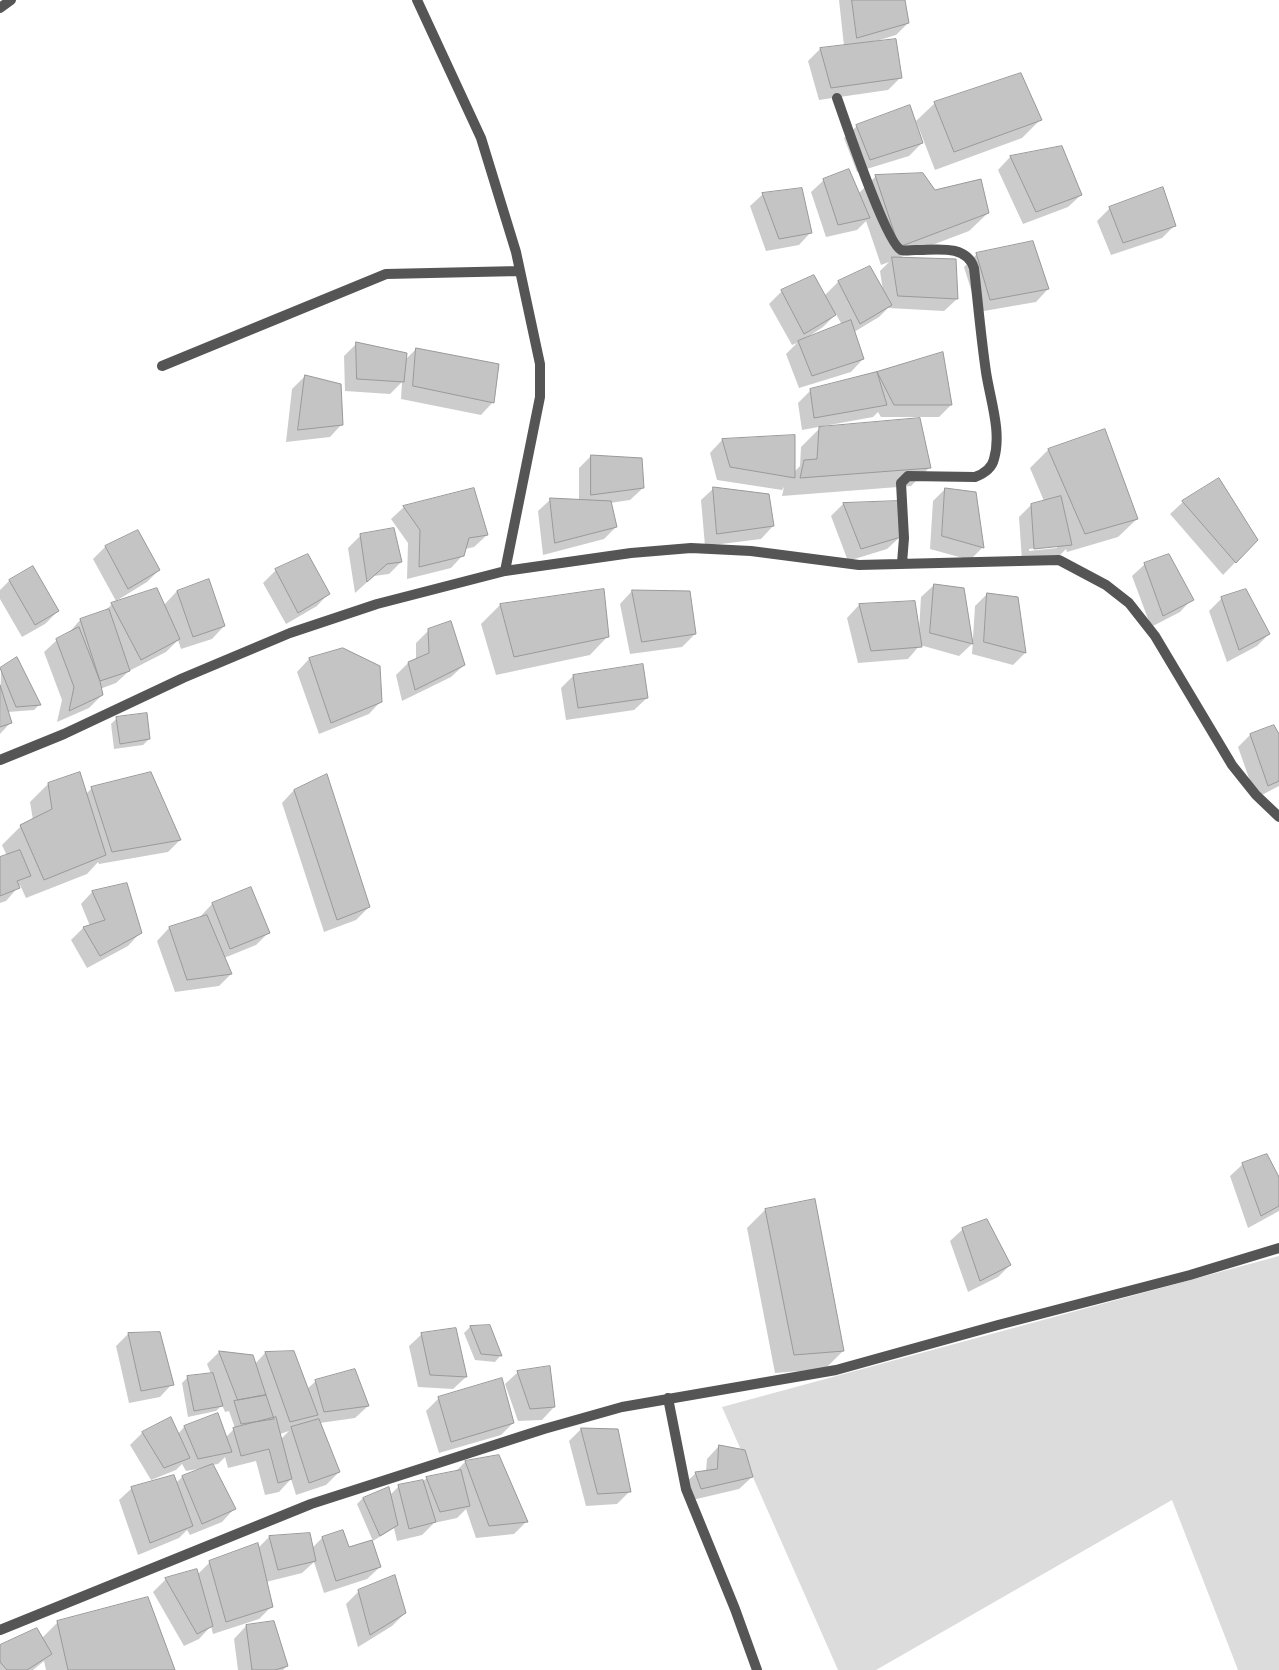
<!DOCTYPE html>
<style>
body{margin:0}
canvas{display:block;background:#fff}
</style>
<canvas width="1279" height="1670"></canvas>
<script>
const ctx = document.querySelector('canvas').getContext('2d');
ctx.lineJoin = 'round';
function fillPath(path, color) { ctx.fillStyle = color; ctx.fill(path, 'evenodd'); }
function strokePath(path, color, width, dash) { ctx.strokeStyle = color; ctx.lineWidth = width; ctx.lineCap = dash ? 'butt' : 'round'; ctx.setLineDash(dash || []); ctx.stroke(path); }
fillPath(new Path2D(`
 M1279 1256V1670H1238L1172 1500 876 1670H838L722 1407Z`), '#dcdcdc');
fillPath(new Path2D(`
 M839 0H904L908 23 896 35 873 42 901 77 888 90 819 100 808 61 820 49 844 46Z
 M935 103 1041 119 1022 138 935 170 916 121Z
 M857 126 922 143 909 156 857 172 844 138Z
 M1061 147 1081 195 1068 207 1023 224 998 170 1010 157Z
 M876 176 935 191 988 213 969 231 898 258 957 299 944 311 888 308 879 317 854 332 863 359 851 372 799 388 786 354 797 343 792 345 769 304 782 291 824 296 838 282 870 267 883 291 880 271 889 262 881 265 866 221 857 230 826 237 811 192 824 180 858 194ZM836 314 842 325 803 340 823 327Z
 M763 194 811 232 799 245 766 251 750 206Z
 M1110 208 1175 225 1162 238 1111 255 1097 221Z
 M977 254 1048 289 1036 302 978 312 964 267Z
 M357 343 405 360 416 349 493 402 481 415 401 399 402 382 390 394 345 391 344 356Z
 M942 353 951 405 939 417H881L878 412 873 417 802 430 798 403 811 390Z
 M305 376 341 385 342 424 330 437 286 442 292 389Z
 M820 428 930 467 911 486 782 496 784 487 782 490 717 480 710 453 722 440 794 436V472L800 466 801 447Z
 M1104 431 1137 519 1118 537 1067 552 1066 549 1058 557 1022 561 1019 517 1032 504 1044 501 1030 468 1048 450ZM1057 546V548L1029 551V549Z
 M591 456 643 488 630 500 610 503 616 527 604 539 543 555 538 511 551 499 579 500V468Z
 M714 488 768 495 773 526 761 539 705 546 701 500Z
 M945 489 983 547 970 560 930 549 933 501Z
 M898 502 900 537 887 549 848 561 831 516 843 504Z
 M1183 502 1257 540 1223 575 1170 514Z
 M404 507 487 535 474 547 465 549 463 555 451 568 407 579 408 543 391 519Z
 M361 535 401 562 389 574 374 576 355 593 348 548Z
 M106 546 159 570 147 582 116 601 93 559Z
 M1145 564 1192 599 1180 612 1151 627 1132 576Z
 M33 567 58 611 45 624 22 637 0 599V590L9 581Z
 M276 570 329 593 317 606 286 624 263 583Z
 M934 585 964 589 972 644 959 656 920 645 908 659 858 663 847 618 859 605 914 602 919 631 921 597Z
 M603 590 608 636 590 655 496 675 481 624 500 605Z
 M177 591 224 626 212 639 181 649 178 640 166 652 129 671 116 683 100 689 102 695 89 708 57 722 62 700 44 652 57 640 68 634 80 620 103 613 112 604 164 605Z
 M632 591 695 634 682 647 630 654 620 604Z
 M987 594 1017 598 1025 653 1013 665 972 654 975 606Z
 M1222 598 1269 634 1257 646 1227 662 1209 611Z
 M429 630 464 665 451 677 402 701 396 675 408 663 416 659V643Z
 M343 649 381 701 369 714 319 734 297 672 309 659Z
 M1 668 40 704 34 710 8 712 11 722 0 734Z
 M574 675 647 698 634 710 566 720 561 688Z
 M117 718 149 739 143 745 114 749 111 724Z
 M1274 726 1279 736V786L1256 798 1238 747 1250 735Z
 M49 783 86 794 92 788 180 840 168 852 99 864 98 862 87 874 26 898 20 885 6 901 0 903V859L7 856 2 845 21 826 33 820 30 802Z
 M294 790 369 907 356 920 324 932 282 803Z
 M251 889 269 932 256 945 224 958 231 974 219 986 175 992 157 941 169 928 200 918V917L212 904Z
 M93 891 140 933 128 946 87 968 71 940 83 928 90 926 81 904Z
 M1243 1164 1279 1179V1211L1248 1228 1230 1176Z
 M766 1209 843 1351 825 1369 775 1373 747 1228Z
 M963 1229 1010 1265 998 1277 968 1292 950 1241Z
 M470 1327 500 1356 495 1362 475 1360 464 1333Z
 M128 1334 172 1384 160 1397 129 1403 116 1346Z
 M422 1334 466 1377 453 1389 418 1387 409 1346Z
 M219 1352 252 1355 255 1364 265 1353 294 1352 307 1389 316 1381 368 1406 355 1418 320 1423 339 1472 326 1485 296 1495 291 1479 279 1492 265 1495 256 1461 228 1468 225 1457 218 1464 212 1465 234 1509 222 1522 190 1535 187 1530 179 1538 138 1555 119 1500 132 1488 176 1483 182 1477 204 1468 186 1471 182 1464 176 1470 151 1480 130 1445 142 1433 178 1434 184 1427 218 1414 226 1437 235 1428 229 1411 225 1412 222 1405 216 1411 188 1417 182 1383 188 1377 211 1374 207 1364ZM289 1431 281 1439 280 1434Z
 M518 1372 554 1407 542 1420 518 1421 505 1384Z
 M439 1398 513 1423 501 1435 439 1453 426 1411Z
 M581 1429 617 1430 630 1491 617 1504 586 1506 569 1441Z
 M719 1446 752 1477 739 1489 688 1501 683 1485 696 1473 706 1471 707 1459Z
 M498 1456 527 1521 514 1534 476 1538 466 1509 457 1518 434 1523 422 1535 397 1541 394 1528 373 1541 357 1504 363 1498 390 1495 399 1486 423 1481 427 1478 455 1472 465 1462Z
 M310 1534 312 1548 322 1538 348 1548 380 1567 367 1579 324 1593 314 1562 302 1573 266 1582 272 1606 259 1619 213 1634 211 1626 199 1639 184 1646 153 1592 166 1579 196 1570 197 1575 210 1562 258 1548 269 1537Z
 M359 1591 405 1613 392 1626 358 1647 346 1604Z
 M58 1622 174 1670H46L44 1661 33 1670H0V1646L42 1638Z
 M246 1626 287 1666 283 1670H238L234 1639Z`), '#0003');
const building = new Path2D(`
 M852 0H905L909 23 857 38Z
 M896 39 902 78 831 88 820 48Z
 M1021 73 1042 120 954 152 934 102Z
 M910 105 923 143 870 160 856 125Z
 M1062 146 1082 195 1036 212 1010 156Z
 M849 169 870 218 838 225 823 179Z
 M923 173 935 190 981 179 989 213 899 247 875 175Z
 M1163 187 1176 226 1123 243 1109 207Z
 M802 188 812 233 779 239 762 193Z
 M1033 241 1049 289 990 300 976 253Z
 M892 257 956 259 958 299 898 296Z
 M870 266 892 305 860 324 838 281Z
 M814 275 836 315 804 334 781 290Z
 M851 320 864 359 812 376 798 341Z
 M356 342 407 353 404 382 357 379Z
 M416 348 499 364 494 403 413 386Z
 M943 352 952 405H894L877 372Z
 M877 372 887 405 814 418 810 389Z
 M305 375 341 384 343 425 298 430Z
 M920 418 931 468 800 478 804 460 817 459 819 427Z
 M1105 429 1138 519 1085 534 1048 449Z
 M795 435V478L730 467 722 439Z
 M591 455 642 458 644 488 591 495Z
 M1219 478 1258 540 1236 563 1182 501Z
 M713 487 769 494 774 526 717 534Z
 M474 488 488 535 469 538 464 556 419 567 420 530 403 506Z
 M945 488 976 492 984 548 942 536Z
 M1061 496 1072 545 1034 549 1031 504Z
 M550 498 611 501 617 527 555 543Z
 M899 501 901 537 861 549 843 503Z
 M394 528 402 562 387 564 367 582 360 534Z
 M138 530 160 570 128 589 105 546Z
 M308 554 330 594 298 613 275 569Z
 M1169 554 1194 600 1163 616 1144 563Z
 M33 566 59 611 35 625 9 580Z
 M209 579 225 626 193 637 177 591Z
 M934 584 964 588 973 644 930 633Z
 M157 588 180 639 141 660 111 603Z
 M604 589 609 637 514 657 500 604Z
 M1246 589 1270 634 1239 650 1221 597Z
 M632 590 690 591 696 634 642 642Z
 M987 593 1018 597 1026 653 984 642Z
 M915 601 922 647 871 651 859 604Z
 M109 609 130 671 100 681 80 619Z
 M451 621 465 665 415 690 408 662 429 653 428 629Z
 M79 627 100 681 103 695 69 711 74 687 56 639Z
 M343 648 380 666 382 702 331 723 309 658Z
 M17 657 41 705 16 707 0 668Z
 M643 664 648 698 578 708 573 675Z
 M0 685 12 723 0 727Z
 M147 713 150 739 120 744 116 717Z
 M1274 725 1279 734V781L1268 786 1250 734Z
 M80 772 106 855 44 880 20 825 52 809 48 783Z
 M151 772 181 840 112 852 91 787Z
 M327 774 370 907 337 920 294 790Z
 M20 850 31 876 17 881 20 888 0 896V857Z
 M127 883 142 933 100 956 83 927 105 920 92 891Z
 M251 887 270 933 230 949 212 903Z
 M207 915 232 974 187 980 169 927Z
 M1267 1154 1279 1177V1206L1261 1216 1242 1163Z
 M815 1199 844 1351 794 1355 765 1209Z
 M987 1219 1011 1265 980 1281 962 1228Z
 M490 1325 502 1356 481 1354 470 1326Z
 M456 1328 467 1377 430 1375 421 1333Z
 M160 1332 174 1385 141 1391 128 1333Z
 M219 1351 253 1355 266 1395 238 1400Z
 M294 1351 318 1415 290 1422 265 1352Z
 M550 1366 555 1407 530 1409 517 1371Z
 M355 1369 369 1406 324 1412 315 1380Z
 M213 1373 223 1406 194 1411 187 1376Z
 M502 1378 514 1423 451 1442 438 1397Z
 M266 1395 274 1419 241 1424 234 1401Z
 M218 1413 232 1452 198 1459 184 1426Z
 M171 1417 190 1458 164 1468 142 1432Z
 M276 1417 292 1479 278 1483 269 1449 241 1456 233 1428Z
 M319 1419 340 1472 309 1483 291 1427Z
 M581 1428 618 1429 631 1492 598 1494Z
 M719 1445 745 1450 753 1477 701 1489 695 1472 717 1469Z
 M499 1455 528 1522 489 1526 465 1461Z
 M213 1464 236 1509 202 1524 182 1476Z
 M461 1470 470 1506 440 1512 426 1477Z
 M174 1475 193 1526 150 1543 131 1487Z
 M423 1480 436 1522 409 1529 398 1485Z
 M389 1487 398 1525 380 1536 363 1498Z
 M343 1530 349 1547 372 1540 381 1567 336 1581 322 1537Z
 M310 1533 316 1561 278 1570 269 1536Z
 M258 1543 273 1607 226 1622 209 1561Z
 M197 1569 213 1626 197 1634 165 1578Z
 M395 1575 406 1613 370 1635 358 1590Z
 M148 1597 175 1670H68L57 1621Z
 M274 1621 288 1666 275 1670H252L246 1625Z
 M37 1628 52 1654 27 1670H7L0 1662V1645Z`);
fillPath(building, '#c4c4c4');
strokePath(building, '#999', 1);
strokePath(new Path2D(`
 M417 0 481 138 516 252 540 364V397L505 571
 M0 8 11 0
 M837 98C845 120 886 243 901 250 905 251 911 250 916 250 936 250 966 244 974 268 978 303 981 338 986 372 990 399 1002 432 994 459 992 468 983 474 975 477L908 476 901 483 904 538 902 563
 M162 366 386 274 520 271
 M0 760 64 734 183 678 290 633 377 604 505 571 631 553 691 548 751 551 859 565 1059 560 1106 585 1129 603 1155 636 1232 765 1256 795 1279 817
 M668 1398 686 1489 735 1609 757 1670
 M0 1630 311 1504 544 1429 622 1407 836 1370 998 1325 1190 1275 1279 1248`), '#555', 10);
</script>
